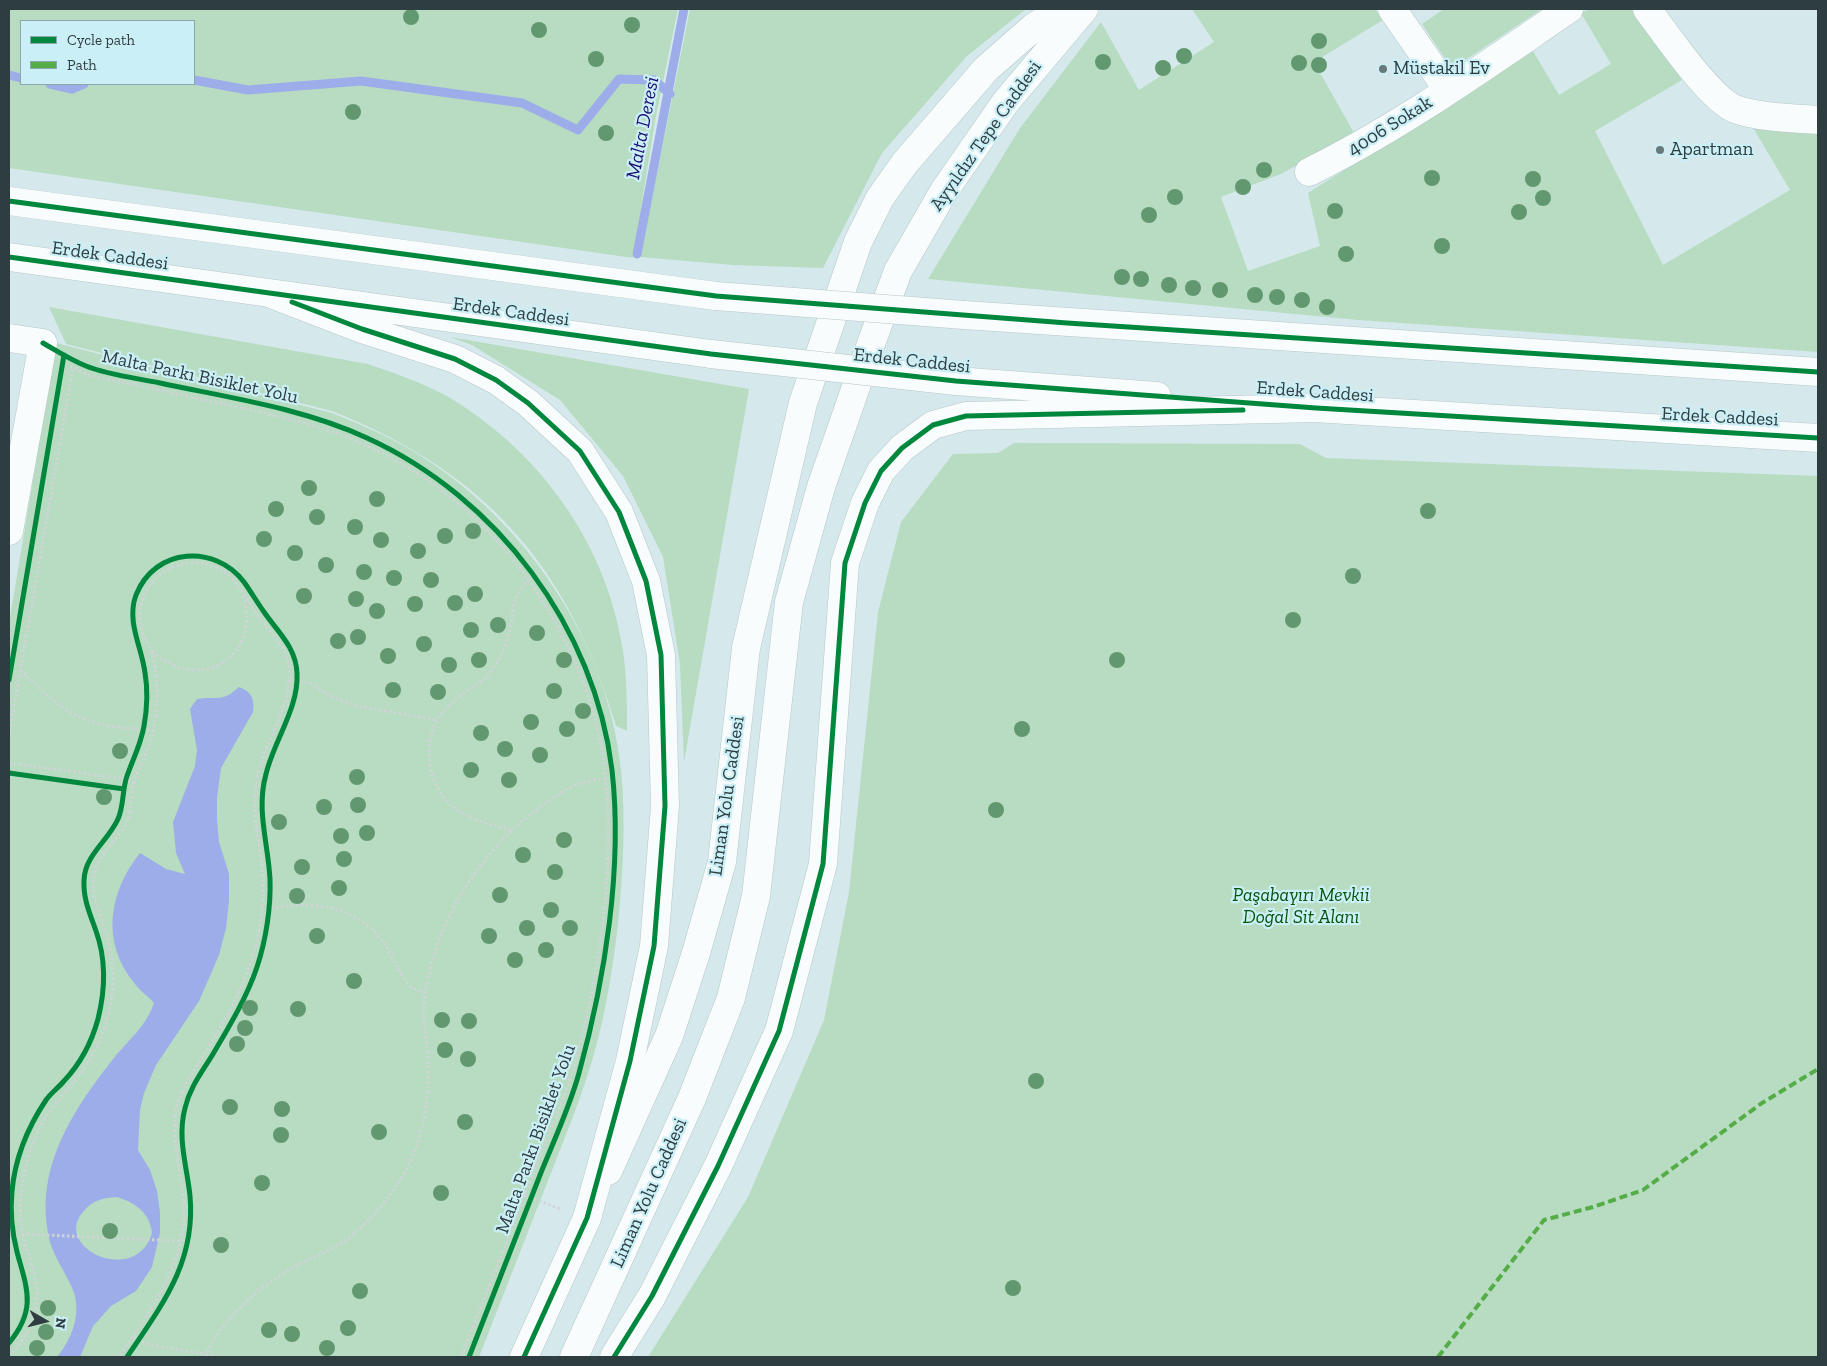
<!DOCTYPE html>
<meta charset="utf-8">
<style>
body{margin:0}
#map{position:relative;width:1827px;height:1366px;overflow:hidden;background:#d5e9ec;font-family:"Zilla Slab",serif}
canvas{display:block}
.frame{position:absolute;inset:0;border:10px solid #2e3d3f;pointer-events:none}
.legend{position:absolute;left:20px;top:20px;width:175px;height:65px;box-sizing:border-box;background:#cbeff6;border:1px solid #8ca8ad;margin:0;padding:6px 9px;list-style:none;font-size:15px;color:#2e3d3f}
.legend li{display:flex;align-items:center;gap:10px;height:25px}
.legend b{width:25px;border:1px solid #8ca8ad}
.north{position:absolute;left:20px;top:1296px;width:50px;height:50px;-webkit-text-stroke:4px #cbeff6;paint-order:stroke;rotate:98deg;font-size:14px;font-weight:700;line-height:20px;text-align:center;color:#2e3d3f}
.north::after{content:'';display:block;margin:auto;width:18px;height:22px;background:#2e3d3f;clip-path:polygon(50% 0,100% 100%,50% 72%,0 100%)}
</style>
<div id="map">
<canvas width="1827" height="1366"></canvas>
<div class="frame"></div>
<ul class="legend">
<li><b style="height:6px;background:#00873e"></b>Cycle path</li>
<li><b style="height:6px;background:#54ad46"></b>Path</li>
</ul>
<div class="north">N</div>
</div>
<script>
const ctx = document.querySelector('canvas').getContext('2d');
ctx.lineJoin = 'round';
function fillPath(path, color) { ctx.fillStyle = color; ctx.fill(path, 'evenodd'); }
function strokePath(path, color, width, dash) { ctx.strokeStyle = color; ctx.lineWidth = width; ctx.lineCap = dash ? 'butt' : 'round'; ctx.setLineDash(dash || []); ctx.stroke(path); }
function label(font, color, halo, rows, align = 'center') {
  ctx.font = font + ' "Zilla Slab",serif'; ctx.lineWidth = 4.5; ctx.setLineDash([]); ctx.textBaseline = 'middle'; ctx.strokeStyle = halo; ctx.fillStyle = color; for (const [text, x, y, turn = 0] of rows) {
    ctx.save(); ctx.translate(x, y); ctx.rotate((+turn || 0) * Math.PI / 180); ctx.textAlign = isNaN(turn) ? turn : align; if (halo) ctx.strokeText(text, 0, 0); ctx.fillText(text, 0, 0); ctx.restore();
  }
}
fillPath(new Path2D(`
 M9 9H678L655 121 633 258 9 168ZM21 21H194V84H21Z
 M690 9H1026L967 56 882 153 823 268 733 265 640 257Z
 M1192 9H1375L1383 20 1314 62 1354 133 1281 174 1221 197 1248 271 1320 246 1308 193 1533 51 1559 95 1611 64 1581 13 1590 9H1633L1682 80 1595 131 1663 265 1790 190 1752 126 1818 132V352L1358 320 928 279 1020 128 1101 22 1139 90 1214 42Z
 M1444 9H1542L1452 69 1422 24Z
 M49 307 368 364C394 373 420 382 445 395 538 449 607 543 623 651 627 678 627 704 627 731L616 726C569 567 487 473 332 411L66 344Z
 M450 337 749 389 684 762 680 664 663 557 623 476 560 400 472 345Z
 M56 343 332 413C359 424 386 435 411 450 523 516 608 641 621 770 626 821 623 874 618 924 612 976 603 1030 586 1080 576 1111 563 1142 551 1173 527 1234 503 1296 479 1357H9V623Z
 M1014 443 1300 444 1326 458 1818 476V1357H648L748 1197 824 1020 849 892 878 612 901 522 953 454 998 453Z`), '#b7dcc1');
fillPath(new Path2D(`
 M239 687C251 691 255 699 253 712L221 768 217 798V820L219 842 229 874V901L226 928 219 955 199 1001 156 1065 144 1093 140 1110 138 1150 150 1170 157 1191 160 1213V1233L152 1267 136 1291 111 1306 93 1326 80 1357H57C72 1339 82 1313 73 1290 66 1273 55 1259 50 1242 45 1222 44 1201 48 1181 56 1136 86 1093 114 1058 129 1039 146 1027 154 1003 148 996 140 991 135 984 100 942 109 892 140 853L166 869 185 874 176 853 173 822 195 766 197 750 190 709 197 699C216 696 222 703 239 687ZM117 1197C136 1203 150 1213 152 1233 136 1287 52 1248 83 1212 92 1200 103 1198 117 1197Z`), '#9cade9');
strokePath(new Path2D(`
 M9 75 21 78
 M194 80 248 90 361 81 522 103 578 130 619 79 654 80 670 94
 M50 84 72 89 84 84
 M637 254 684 9`), '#9cade9', 9);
const minor = new Path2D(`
 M1392 9 1448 90
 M1647 9C1665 33 1710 99 1735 109 1761 118 1791 118 1818 120
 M1309 172C1400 127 1485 66 1569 9
 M9 338 43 343 9 531`);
const major = new Path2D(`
 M608 1171 669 1036 696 953 722 862 746 648 803 403 858 242 880 198 904 164 986 69 1034 27 1063 9
 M574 1357 692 1098 731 998 756 896 789 602 821 487 872 341 898 271 944 191 1005 103 1084 9`);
const highway = new Path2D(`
 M9 201 716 296
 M9 257 711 354
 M271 294 362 329 455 359 496 380 528 403 580 451 619 512 646 581 661 655 665 806 654 946 630 1061 587 1218 524 1357
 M964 315 1818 372
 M956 381 1157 396
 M1297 407 1818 438
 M614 1357 652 1296 718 1166 779 1031 823 864 845 563 865 503 881 471 902 448 933 425 966 416 1316 408`);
strokePath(minor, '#b6c6c8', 29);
strokePath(major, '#b6c6c8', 29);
strokePath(highway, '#b6c6c8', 29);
strokePath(new Path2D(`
 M70 366 87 375C132 384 177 394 223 404 271 414 318 424 363 444 433 475 495 528 537 593 565 635 587 682 598 732 621 835 602 972 572 1073 562 1104 548 1135 536 1166 512 1230 486 1293 461 1357
 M152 651C200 695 262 657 243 596
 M20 670C71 718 82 726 153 730
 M290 680 310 683 333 697 357 706 437 720
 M9 736 73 368
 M9 763 125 779 134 783
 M511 830C493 825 473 821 457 810 424 786 419 735 448 706 462 691 483 685 494 667 503 654 508 640 511 624 512 617 512 609 514 602 517 594 524 586 528 579
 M261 910C312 900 364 903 391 955 400 972 405 989 426 993
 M525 1195 560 1209
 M22 1234 181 1241
 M133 1337 150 1345 222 1357
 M9 1357C31 1333 44 1302 33 1269 30 1257 25 1247 23 1235 19 1214 20 1194 24 1174 29 1149 41 1120 58 1101 79 1076 96 1057 106 1024 115 994 115 959 105 929 99 911 90 895 94 875 97 855 117 841 126 824 132 811 130 797 134 784 139 766 149 750 153 731 158 707 159 674 151 650 149 644 144 639 142 632 137 616 140 598 151 584 170 559 209 555 232 578 243 590 250 606 261 620 269 630 278 640 285 652 301 696 267 733 258 774 249 811 261 843 263 879 264 906 259 940 250 965 240 992 226 1019 211 1043 198 1065 182 1084 176 1110 170 1142 182 1172 184 1204 186 1264 151 1309 119 1357
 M205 1357C221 1319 262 1284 298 1265 317 1256 335 1249 351 1236 378 1215 399 1186 413 1155 426 1123 430 1088 428 1054 427 1037 422 1022 424 1005 431 927 479 849 543 805 554 798 566 788 579 784 587 781 596 780 605 779`), '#cfd5d6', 3, [2.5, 2.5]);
strokePath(minor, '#f9fcfc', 28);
strokePath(major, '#f9fcfc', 28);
strokePath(highway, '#f9fcfc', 28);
const highwayBridge = new Path2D(`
 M716 296 964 315
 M711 354 956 381`);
strokePath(highwayBridge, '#b6c6c8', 29, []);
strokePath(highwayBridge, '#f9fcfc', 28);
strokePath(new Path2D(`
 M1438 1357 1544 1220 1593 1207 1643 1190 1762 1103 1818 1069`), '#54ad46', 4, [8, 4]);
strokePath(new Path2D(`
 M9 201 716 296 1067 323 1818 372
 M9 257 711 354 956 381 1316 408 1818 438
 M292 302 362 329 455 359 496 380 528 403 580 451 619 512 646 581 661 655 665 806 654 946 630 1061 587 1218 524 1357
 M43 343C57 351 71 360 86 366 108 375 136 378 160 383 230 398 302 408 367 438 497 497 595 628 612 770 623 867 605 979 579 1073 570 1106 555 1138 542 1170 518 1232 493 1295 469 1357
 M9 680 64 355
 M9 773 124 789
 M9 1343C37 1309 27 1289 17 1252 12 1232 10 1211 12 1191 15 1158 28 1127 46 1100 51 1093 58 1088 64 1081 80 1064 92 1041 98 1019 105 991 106 959 96 931 90 914 83 899 84 880 85 855 108 841 118 819 124 806 122 790 127 776 133 759 141 744 144 726 147 709 148 690 145 673 142 647 126 622 136 595 155 547 215 544 244 582 251 592 257 602 264 612 277 631 296 647 297 673 299 708 274 740 266 774 256 810 268 842 270 879 271 907 266 940 257 967 247 997 229 1027 213 1054 202 1072 190 1087 185 1108 177 1139 187 1166 190 1196 196 1262 162 1305 127 1357
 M614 1357 652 1296 718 1166 779 1031 823 864 845 563 865 503 881 471 902 448 933 425 966 416 1243 410`), '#00873e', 5);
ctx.fillStyle = '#629870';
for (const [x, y] of [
 [411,17],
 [632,25],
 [539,30],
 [1319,41],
 [1184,56],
 [596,59],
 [1103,62],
 [1299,63],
 [1319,65],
 [1163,68],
 [353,112],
 [606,133],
 [1264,170],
 [1432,178],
 [1533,179],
 [1243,187],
 [1175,197],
 [1543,198],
 [1335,211],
 [1519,212],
 [1149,215],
 [1442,246],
 [1346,254],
 [1122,277],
 [1141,279],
 [1169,285],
 [1193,288],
 [1220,290],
 [1255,295],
 [1277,297],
 [1302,300],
 [1327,307],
 [309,488],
 [377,499],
 [276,509],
 [1428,511],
 [317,517],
 [355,527],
 [473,531],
 [445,536],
 [264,539],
 [381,540],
 [418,551],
 [295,553],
 [326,565],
 [364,572],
 [1353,576],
 [394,578],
 [431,580],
 [475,594],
 [304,596],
 [356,599],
 [455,603],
 [415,604],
 [377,611],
 [1293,620],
 [498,625],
 [471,630],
 [537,633],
 [358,637],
 [338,641],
 [424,644],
 [388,656],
 [479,660],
 [564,660],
 [1117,660],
 [449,665],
 [393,690],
 [554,691],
 [438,692],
 [583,711],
 [531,722],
 [567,729],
 [1022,729],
 [481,733],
 [505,749],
 [120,751],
 [540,755],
 [471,770],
 [357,777],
 [509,780],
 [104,797],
 [358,805],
 [324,807],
 [996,810],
 [279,822],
 [367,833],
 [341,836],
 [564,840],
 [523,855],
 [344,859],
 [302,867],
 [555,872],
 [339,888],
 [500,895],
 [297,896],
 [551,910],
 [527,928],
 [570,928],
 [317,936],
 [489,936],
 [546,950],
 [515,960],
 [354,981],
 [250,1008],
 [298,1009],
 [442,1020],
 [469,1021],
 [245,1028],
 [237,1044],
 [445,1050],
 [468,1059],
 [1036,1081],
 [230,1107],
 [282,1109],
 [465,1122],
 [379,1132],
 [281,1135],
 [262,1183],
 [441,1193],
 [110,1231],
 [221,1245],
 [1013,1288],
 [360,1291],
 [48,1308],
 [348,1328],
 [269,1330],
 [46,1332],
 [292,1334],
 [37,1348],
 [327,1348]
]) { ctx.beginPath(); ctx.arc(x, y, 8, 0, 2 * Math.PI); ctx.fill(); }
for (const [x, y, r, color] of [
 [1383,69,5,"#68797c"],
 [1660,150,5,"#68797c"]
]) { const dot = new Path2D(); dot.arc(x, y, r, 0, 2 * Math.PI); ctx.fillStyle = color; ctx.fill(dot); strokePath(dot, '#cbeff6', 2); }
label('19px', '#2e3d3f', '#cbeff6', [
 ["Müstakil Ev",1393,69],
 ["Apartman",1670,150]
], 'left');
label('19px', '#2e3d3f', '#cbeff6', [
 ["4006 Sokak",1390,126,-32],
 ["Ayyıldız Tepe Caddesi",986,136,-55],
 ["Erdek Caddesi",110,256,8],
 ["Erdek Caddesi",511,312,8],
 ["Erdek Caddesi",912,361,6],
 ["Malta Parkı Bisiklet Yolu",200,377,12],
 ["Erdek Caddesi",1315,392,4],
 ["Erdek Caddesi",1720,417,3],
 ["Liman Yolu Caddesi",727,796,-82],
 ["Malta Parkı Bisiklet Yolu",536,1139,-70],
 ["Liman Yolu Caddesi",649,1193,-66]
]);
label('italic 19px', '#04550b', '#cbeff6', [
 ["Paşabayırı Mevkii",1301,896],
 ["Doğal Sit Alanı",1301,918]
]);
label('italic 20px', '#1c1074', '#cbeff6', [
 ["Malta Deresi",643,128,-79]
]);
</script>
